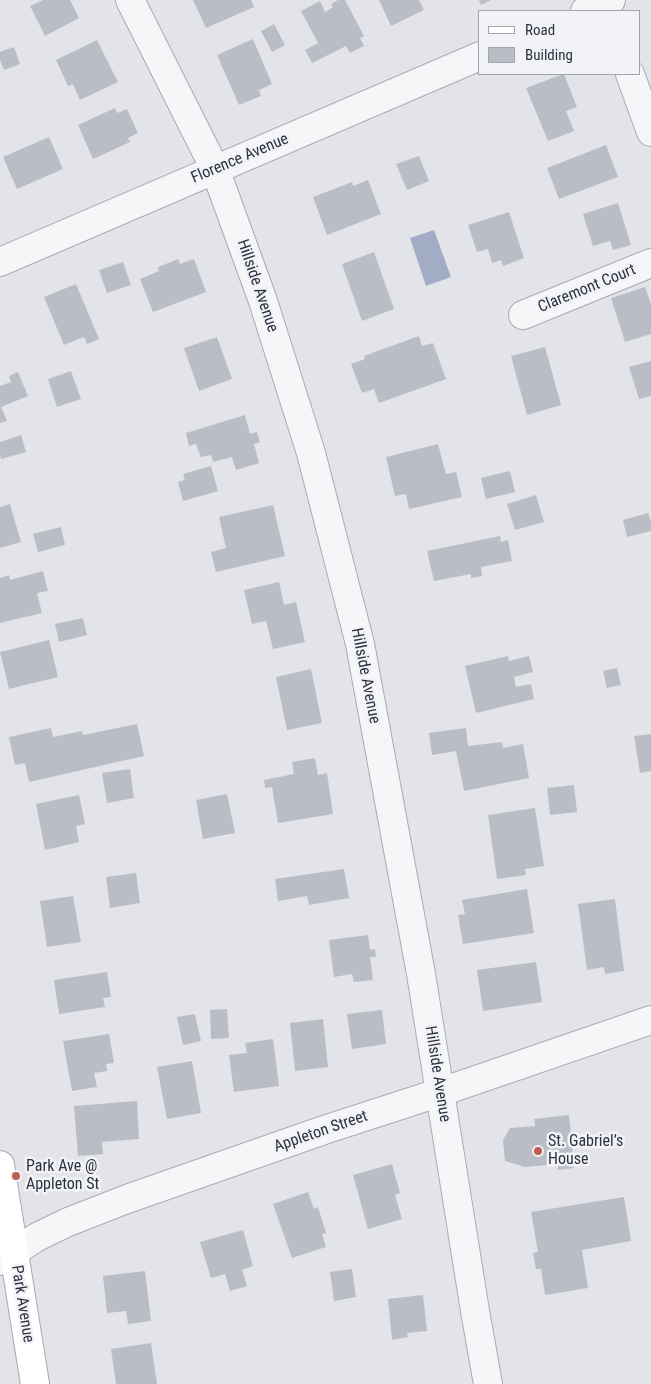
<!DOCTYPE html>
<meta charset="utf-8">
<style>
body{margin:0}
#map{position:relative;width:651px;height:1384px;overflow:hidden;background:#e3e4e9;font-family:"Roboto Condensed",sans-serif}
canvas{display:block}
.legend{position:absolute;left:478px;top:10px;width:162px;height:65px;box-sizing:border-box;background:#f2f3f7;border:1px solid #a3a5ae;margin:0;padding:6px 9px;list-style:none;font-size:15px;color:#2d3040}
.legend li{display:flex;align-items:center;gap:10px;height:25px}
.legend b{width:25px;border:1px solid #a3a5ae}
</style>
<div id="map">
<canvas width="651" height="1384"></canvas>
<ul class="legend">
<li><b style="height:6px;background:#fff"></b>Road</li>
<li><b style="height:14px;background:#bbbdc6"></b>Building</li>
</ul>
</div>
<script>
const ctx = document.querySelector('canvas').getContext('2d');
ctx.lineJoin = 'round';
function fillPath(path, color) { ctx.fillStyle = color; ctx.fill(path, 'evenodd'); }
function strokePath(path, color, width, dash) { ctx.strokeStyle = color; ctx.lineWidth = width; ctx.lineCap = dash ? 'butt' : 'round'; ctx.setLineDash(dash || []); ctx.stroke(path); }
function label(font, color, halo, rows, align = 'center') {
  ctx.font = font + ' "Roboto Condensed",sans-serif'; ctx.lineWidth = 5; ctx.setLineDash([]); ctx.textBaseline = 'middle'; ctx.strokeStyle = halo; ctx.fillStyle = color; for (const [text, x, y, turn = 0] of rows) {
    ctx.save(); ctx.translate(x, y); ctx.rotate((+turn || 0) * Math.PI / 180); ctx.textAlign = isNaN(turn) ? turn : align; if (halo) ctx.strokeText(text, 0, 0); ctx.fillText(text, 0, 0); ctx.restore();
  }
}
fillPath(new Path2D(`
 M434 230 451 277 426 286 410 238Z`), '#a2adc5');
fillPath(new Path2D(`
 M43 0H70L79 18 45 36 30 6Z
 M193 0H251L254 7 206 28Z
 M338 0H345L364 36 360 38 364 46 350 53 346 46 312 63 305 50 318 43 301 11 320 1 325 12 333 7 331 4Z
 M379 0H419L424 10 391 26Z
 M479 0H491L481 5Z
 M274 24 285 45 272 52 261 31Z
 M253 39 272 84 259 90 261 96 239 105 217 55Z
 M97 40 118 82 80 100 73 84 68 86 56 60Z
 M14 47 20 64 4 70 0 60V52Z
 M563 74H564L577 107 566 111 574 131 548 141 526 88Z
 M115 108 117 113 127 109 138 133 128 138 130 142 93 159 78 125Z
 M49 137 63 169 17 189 3 157Z
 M606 145 618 177 559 199 547 168Z
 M419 156 429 181 407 190 396 164Z
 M368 180 381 214 327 235 313 197 352 182 353 186Z
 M618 203 631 245 613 250 610 241 593 246 583 214Z
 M509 212 524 258 503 266 501 260 492 263 488 249 477 252 468 225Z
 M374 252 394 309 362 321 342 264Z
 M178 259 180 264 194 259 206 292 153 312 140 279 159 271 158 267Z
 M123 262 131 285 107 293 99 270Z
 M76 284 99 339 87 344 84 337 64 345 44 297Z
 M645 287 651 304V334L625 342 611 298Z
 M419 336 422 346 433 343 446 379 379 403 374 389 362 393 351 364 365 359 364 356Z
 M217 337 232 379 199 391 184 348Z
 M545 347 561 405 527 415 511 356Z
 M651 361V396L639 399 629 367Z
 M71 371 81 399 57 407 48 379Z
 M18 372 28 396 1 407 7 421 0 423V386L11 382 9 376Z
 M245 415 250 434 257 432 260 442 254 444 259 463 236 470 232 457 213 462 211 455 201 457 196 444 189 446 186 433Z
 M21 435 26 452 1 459 0 454V442Z
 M438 444 446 474 456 472 462 497 409 509 406 494 395 496 386 457Z
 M211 466 218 491 183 501 178 482 185 480 183 474Z
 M510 471 515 492 486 499 481 478Z
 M536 495 544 522 515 530 507 504Z
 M10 504 21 542 0 548V507Z
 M273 505 285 556 216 572 211 552 226 548 219 517Z
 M648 513 651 522V531L627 537 623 520Z
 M61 527 65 545 38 552 33 534Z
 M500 536 501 542 508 540 512 561 481 567 482 576 471 578V574L434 581 427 551Z
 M43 571 48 591 37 593 42 613 0 623V578L9 575 10 580Z
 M279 582 284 605 296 602 305 642 273 649 266 621 252 624 244 590Z
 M83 618 87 635 59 642 55 624Z
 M49 640 58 677 9 689 0 652Z
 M508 656 509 661 529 656 533 672 514 677 516 687 531 684 534 699 476 713 465 666Z
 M617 668 621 685 607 688 603 671Z
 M311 669 322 723 287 730 276 677Z
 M137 724 144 756 29 782 25 763 15 765 9 737 51 728 53 737 82 731 83 735Z
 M466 728 468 746 502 742 503 748 523 744 529 778 464 791 456 751 432 755 429 733Z
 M651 734V771L640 773 634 736Z
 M315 758 318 775 327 773 333 814 278 823 272 787 265 788 264 780 294 774 292 762Z
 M130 769 134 798 107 803 102 773Z
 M574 785 577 812 550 815 547 788Z
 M227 794 235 833 203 839 196 800Z
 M79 795 85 824 76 826 79 842 45 850 36 804Z
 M535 808 544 866 525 869 526 875 497 879 488 815Z
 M344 869 349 898 309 905 307 896 278 901 275 879Z
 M136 873 140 903 110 908 106 877Z
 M527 889 534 933 463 944 458 915 465 914 462 900Z
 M73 896 81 942 47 947 40 901Z
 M615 899 624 971 605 974 604 967 587 970 578 904Z
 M368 935 370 950 375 949 376 957H370L373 980 354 982 352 974 334 977 329 940Z
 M536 962 542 1002 483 1011 477 970Z
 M107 972 111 997 103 998 105 1007 59 1014 54 980Z
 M227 1009 229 1038 211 1039 210 1010Z
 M382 1010 386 1044 352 1049 347 1014Z
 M195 1014 201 1041 183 1045 177 1017Z
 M323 1019 328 1067 295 1071 290 1023Z
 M109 1034 114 1063 106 1064 107 1071 94 1073 97 1087 72 1091 63 1041Z
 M273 1039 279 1086 234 1092 229 1055 247 1053 245 1043Z
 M192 1061 201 1113 167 1119 157 1067Z
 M137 1101 139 1139 102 1142 103 1154 78 1156 74 1106Z
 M569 1115 574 1168 558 1170V1164L525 1167 505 1161 503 1140 510 1128 535 1126 534 1119Z
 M392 1164 400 1193 395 1195 402 1219 368 1229 353 1175Z
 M308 1192 314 1209 318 1207 326 1233 322 1234 326 1247 292 1258 273 1204Z
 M624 1197 631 1241 582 1250 588 1288 545 1295 541 1269H536L533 1253 538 1252 531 1212Z
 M243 1230 253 1266 242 1270 247 1286 230 1291 225 1274 211 1278 200 1242Z
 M352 1269 356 1297 334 1301 330 1272Z
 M145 1271 151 1321 128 1324 126 1311 107 1313 103 1276Z
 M423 1295 427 1331 407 1333 408 1337 392 1340 388 1299Z
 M151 1343 157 1384H116L111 1349Z`), '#bbbdc6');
const minor = new Path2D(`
 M130 0 215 169 263 301 311 453 360 644 421 974 475 1311 488 1384
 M585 11 611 0
 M630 74 651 132
 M0 262 480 56
 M523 315 651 263
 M0 1261 37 1237 68 1222 127 1199 324 1130 441 1092 651 1020`);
const major = new Path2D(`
 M0 1165 35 1384`);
strokePath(minor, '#a9aab3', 30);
strokePath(major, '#a4a7b4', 30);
strokePath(minor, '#f5f6f8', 28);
strokePath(major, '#fff', 28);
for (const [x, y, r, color] of [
 [538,1151,5,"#bf5c57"],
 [16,1176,5,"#bf5c57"]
]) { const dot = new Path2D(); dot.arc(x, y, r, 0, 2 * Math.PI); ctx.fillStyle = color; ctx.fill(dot); strokePath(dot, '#f2f3f7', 2); }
label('16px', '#2d3040', '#f2f3f7', [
 ["Florence Avenue",240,159,-23],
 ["Hillside Avenue",257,286,71],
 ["Claremont Court",587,289,-22],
 ["Hillside Avenue",365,676,79],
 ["Hillside Avenue",437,1074,81],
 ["Appleton Street",321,1132,-19],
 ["Park Avenue",22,1304,81]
]);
label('16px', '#2d3040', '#f2f3f7', [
 ["St. Gabriel’s",548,1142],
 ["House",548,1160],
 ["Park Ave @",26,1167],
 ["Appleton St",26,1185]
], 'left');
</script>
